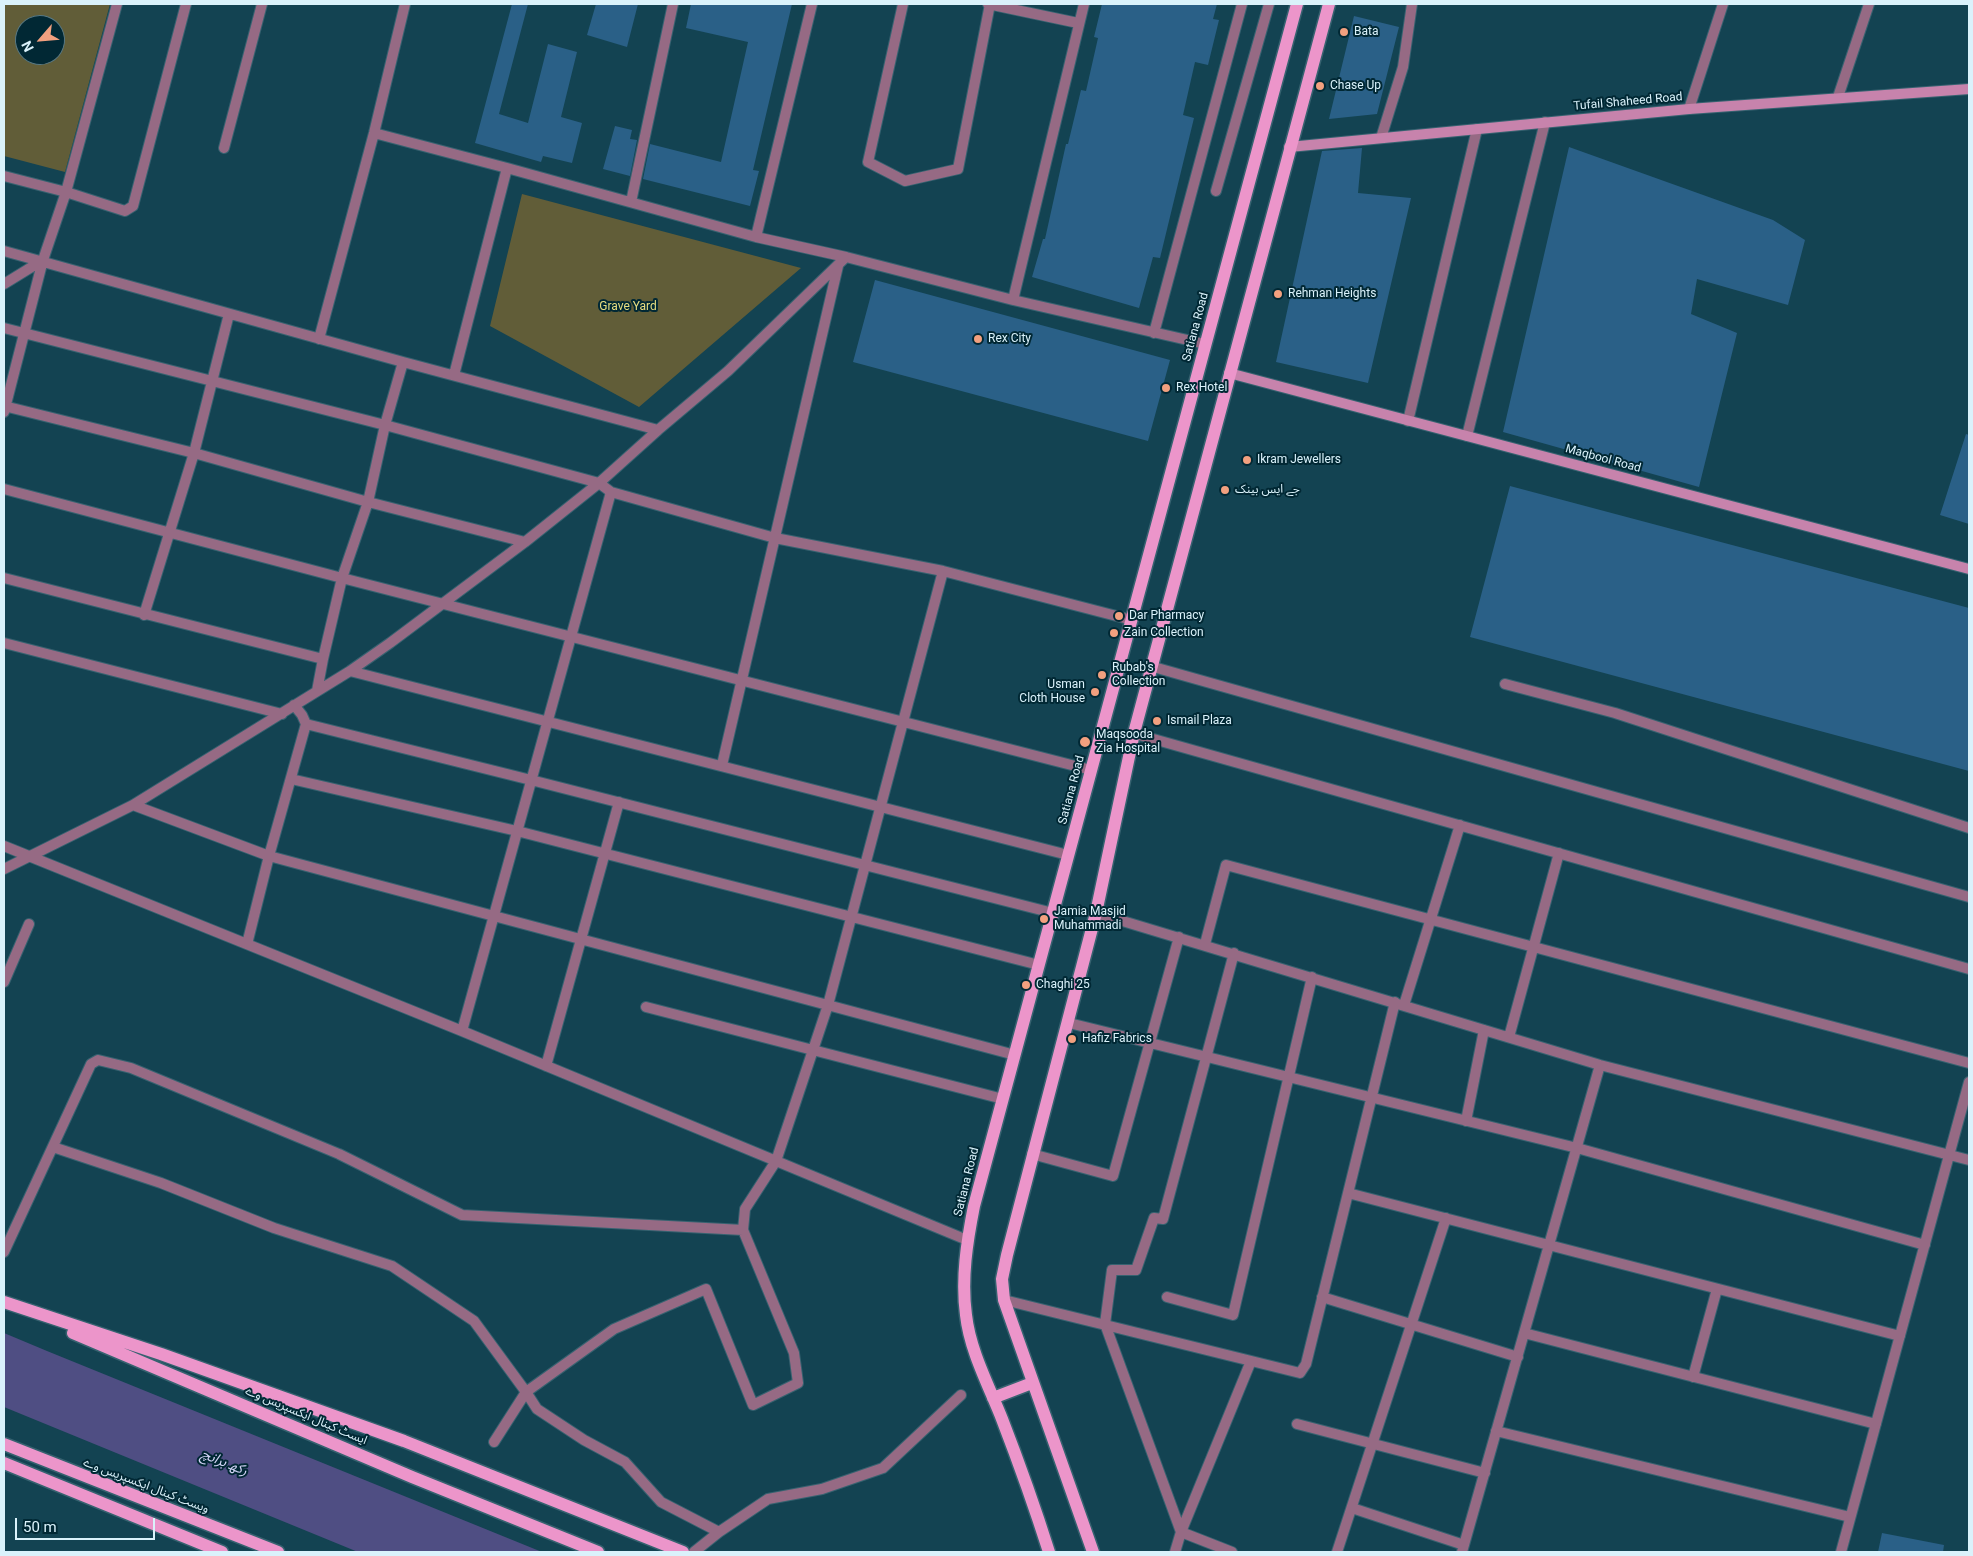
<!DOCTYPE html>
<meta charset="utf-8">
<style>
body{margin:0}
#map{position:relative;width:1973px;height:1556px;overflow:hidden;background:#134352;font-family:Roboto,sans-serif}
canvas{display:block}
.frame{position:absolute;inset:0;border:5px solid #daf2fb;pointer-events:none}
.north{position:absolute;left:15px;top:15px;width:50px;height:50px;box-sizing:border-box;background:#012834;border:1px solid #587984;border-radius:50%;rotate:243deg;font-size:14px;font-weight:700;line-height:20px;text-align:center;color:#daf2fb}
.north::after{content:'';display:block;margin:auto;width:18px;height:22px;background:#f2a07f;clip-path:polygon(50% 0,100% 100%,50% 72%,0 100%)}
.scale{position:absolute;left:15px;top:1518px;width:140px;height:22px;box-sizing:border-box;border:2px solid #daf2fb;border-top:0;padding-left:6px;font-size:15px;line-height:18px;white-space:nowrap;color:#daf2fb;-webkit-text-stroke:4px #012834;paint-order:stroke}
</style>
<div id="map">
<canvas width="1973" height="1556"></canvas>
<div class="frame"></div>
<div class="north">N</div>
<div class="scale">50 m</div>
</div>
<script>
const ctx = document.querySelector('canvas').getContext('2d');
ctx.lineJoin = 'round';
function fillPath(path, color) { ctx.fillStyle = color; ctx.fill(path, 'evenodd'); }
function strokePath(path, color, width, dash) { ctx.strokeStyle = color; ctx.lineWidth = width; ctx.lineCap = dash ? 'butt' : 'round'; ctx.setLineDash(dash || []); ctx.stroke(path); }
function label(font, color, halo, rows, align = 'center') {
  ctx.font = font + ' Roboto,"Noto Sans Arabic",sans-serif'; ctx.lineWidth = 4; ctx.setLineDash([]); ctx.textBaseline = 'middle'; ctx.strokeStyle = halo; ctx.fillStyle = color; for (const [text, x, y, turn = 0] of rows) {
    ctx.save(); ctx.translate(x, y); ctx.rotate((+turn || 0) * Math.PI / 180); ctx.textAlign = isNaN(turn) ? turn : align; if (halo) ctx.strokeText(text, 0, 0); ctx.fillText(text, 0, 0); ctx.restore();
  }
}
fillPath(new Path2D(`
 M4 4H110L65 172 4 156ZM25 25H55V55H25Z
 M522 194 801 268 639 407 490 326Z`), '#615d38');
fillPath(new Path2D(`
 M4 1333 47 1351 542 1552H358L4 1407Z`), '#4f4e83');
fillPath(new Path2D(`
 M512 4H528L499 114 528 123 548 44 577 52 561 117 582 123 572 163 543 156 541 162 475 143Z
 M596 4H638L627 47 587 35Z
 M691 4H792L753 170 759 171 750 206 643 179 650 144 721 162 748 42 686 28Z
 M1102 4H1217L1213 19 1219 20 1208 65 1195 62 1183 115 1194 118 1160 258 1153 257 1139 308 1032 277 1043 239H1045L1066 144H1068L1081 90 1086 91 1098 38 1094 37Z
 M1354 16 1399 27 1377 114 1329 119Z
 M615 126 632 130 630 139 637 140 630 176 603 169Z
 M1569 147 1773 220 1805 240 1788 305 1697 279 1691 314 1737 333 1699 487 1503 432Z
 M1362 148 1358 193 1411 198 1368 383 1276 362 1322 151Z
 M875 280 1170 360 1148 441 853 362Z
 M1966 434 1969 435V524L1940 515Z
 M1510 486 1969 608V771L1470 637Z
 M1882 1533 1944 1545 1943 1552H1878Z`), '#2a6087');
const lane = new Path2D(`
 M1216 191 1269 4`);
const street = new Path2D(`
 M903 4 868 162 905 181 958 169 990 4
 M988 4 1078 23
 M1838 97 1869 4
 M1689 109 1723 4
 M374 133 507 168
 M1381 138 1403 67 1412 4
 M224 148 262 4
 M4 176 66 192 125 211 133 206 186 4
 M631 202 673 4
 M756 237 812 4
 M4 251 403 362
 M4 284 43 260
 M1013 300 1084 4
 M4 328 385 425 599 483 611 492 775 538 943 571 1132 620
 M1154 333 1242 4
 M319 339 374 133 405 4
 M454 375 507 168 756 237 846 257
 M4 406 194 453 368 502 525 542
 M4 412 43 260 66 192 117 4
 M1408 421 1477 129
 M1467 436 1545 122
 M4 489 342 578 1091 770
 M4 578 323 659
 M144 615 194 453 229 314
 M4 643 282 714
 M1150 666 1969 897
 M350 671 1068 855
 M1505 684 1615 713 1969 828
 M317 691 323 659 342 578 368 502 385 425 403 362 658 430
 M306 724 531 780 1053 913
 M1132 733 1969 969
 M722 765 838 266
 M291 779 517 831 1039 965
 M133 805 269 856 1015 1055
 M4 846 462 1031 967 1240
 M4 869 133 805 350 671 390 643 525 542 599 483 658 430 728 371 846 257 1013 300 1205 344
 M1096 913 1600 1065 1969 1160
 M247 944 269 856 306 724 302 715 294 705
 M1205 944 1226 865 1969 1063
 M4 982 29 924
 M1404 1005 1460 825
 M646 1007 1003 1099
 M1069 1023 1577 1148 1925 1245
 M462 1031 611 492
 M1509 1037 1559 853
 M546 1066 619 802
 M1466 1121 1484 1030
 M53 1147 161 1183 274 1228 392 1266 474 1321 526 1392 537 1409 584 1440 625 1462 661 1502 719 1532
 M1032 1154 1113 1176 1179 937
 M1348 1193 1900 1336
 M4 1252 91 1064 98 1060 131 1068 339 1154 462 1215 743 1230 745 1209 776 1161 828 1005 943 571
 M1167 1297 1233 1315 1312 977
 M1322 1297 1518 1357
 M1004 1300 1300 1373 1306 1364 1395 1002
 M1524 1333 1876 1424
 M1693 1377 1717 1289
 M1297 1424 1485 1473
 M1496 1431 1850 1517
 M494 1442 526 1392 614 1329 706 1289 753 1405 798 1383 794 1353 743 1230
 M1352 1508 1464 1545
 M694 1552 719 1532 768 1499 822 1489 883 1468 961 1395
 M1175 1552 1181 1532 1251 1361
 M1232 1552 1181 1532 1105 1324 1112 1270H1136L1154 1218 1163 1219 1234 953
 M1337 1552 1446 1218
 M1462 1552 1600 1065
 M1841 1552 1969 1082`);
const secondary = new Path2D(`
 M1289 147 1689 109 1969 89
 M1229 373 1969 569`);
const primary = new Path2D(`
 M4 1302 161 1354 404 1441 683 1552
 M73 1333 412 1477 598 1552
 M993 1398 1032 1383
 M4 1444 278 1552
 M4 1463 222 1552
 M1049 1552C1035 1508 1019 1463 1002 1419 989 1386 970 1351 966 1315 961 1279 967 1241 974 1206L1297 4
 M1093 1552 1004 1300 1002 1279 1007 1255 1096 913 1134 733 1329 4`);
strokePath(lane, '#376270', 12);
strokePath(street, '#376270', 12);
strokePath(secondary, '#376270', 12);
strokePath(primary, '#376270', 15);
strokePath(lane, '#966a84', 10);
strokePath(street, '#966a84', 10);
strokePath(secondary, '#c783ac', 10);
strokePath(primary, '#ec95ca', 12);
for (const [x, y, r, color] of [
 [1344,32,5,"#f2a07f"],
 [1320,86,5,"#f2a07f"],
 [1278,294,5,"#f2a07f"],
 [978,339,5,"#f2a07f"],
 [1166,388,5,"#f2a07f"],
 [1247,460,5,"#f2a07f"],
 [1225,490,5,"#f2a07f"],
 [1119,616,5,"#f2a07f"],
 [1114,633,5,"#f2a07f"],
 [1102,675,5,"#f2a07f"],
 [1095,692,5,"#f2a07f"],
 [1157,721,5,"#f2a07f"],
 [1085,742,6,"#f2a07f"],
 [1044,919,5,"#f2a07f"],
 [1026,985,5,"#f2a07f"],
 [1072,1039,5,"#f2a07f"]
]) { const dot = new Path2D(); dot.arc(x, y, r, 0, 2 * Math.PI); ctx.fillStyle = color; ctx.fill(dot); strokePath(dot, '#012834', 2); }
label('12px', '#daf2fb', '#012834', [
 ["Bata",1354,32],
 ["Chase Up",1330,86],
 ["Rehman Heights",1288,294],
 ["Rex City",988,339],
 ["Rex Hotel",1176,388],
 ["Ikram Jewellers",1257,460],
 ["جے ایس بینک",1235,490],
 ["Dar Pharmacy",1129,616],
 ["Zain Collection",1124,633],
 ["Rubab's",1112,668],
 ["Collection",1112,682],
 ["Usman",1085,685,"right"],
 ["Cloth House",1085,699,"right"],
 ["Ismail Plaza",1167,721],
 ["Maqsooda",1096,735],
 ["Zia Hospital",1096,749],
 ["Jamia Masjid",1054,912],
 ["Muhammadi",1054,926],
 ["Chaghi 25",1036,985],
 ["Hafiz Fabrics",1082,1039]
], 'left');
label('12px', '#daf2fb', '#012834', [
 ["Tufail Shaheed Road",1628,102,-5],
 ["Satiana Road",1196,327,-75],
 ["Maqbool Road",1603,459,15],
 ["Satiana Road",1072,790,-75],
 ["Satiana Road",967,1182,-76],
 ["ایسٹ کینال ایکسپریس وے",306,1416,23],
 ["ویسٹ کینال ایکسپریس وے",146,1486,21]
]);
label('12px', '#e7dd80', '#012834', [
 ["Grave Yard",628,307]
]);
label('italic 14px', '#d3d5f7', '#012834', [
 ["رکھ برانچ",224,1463,22]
]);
</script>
